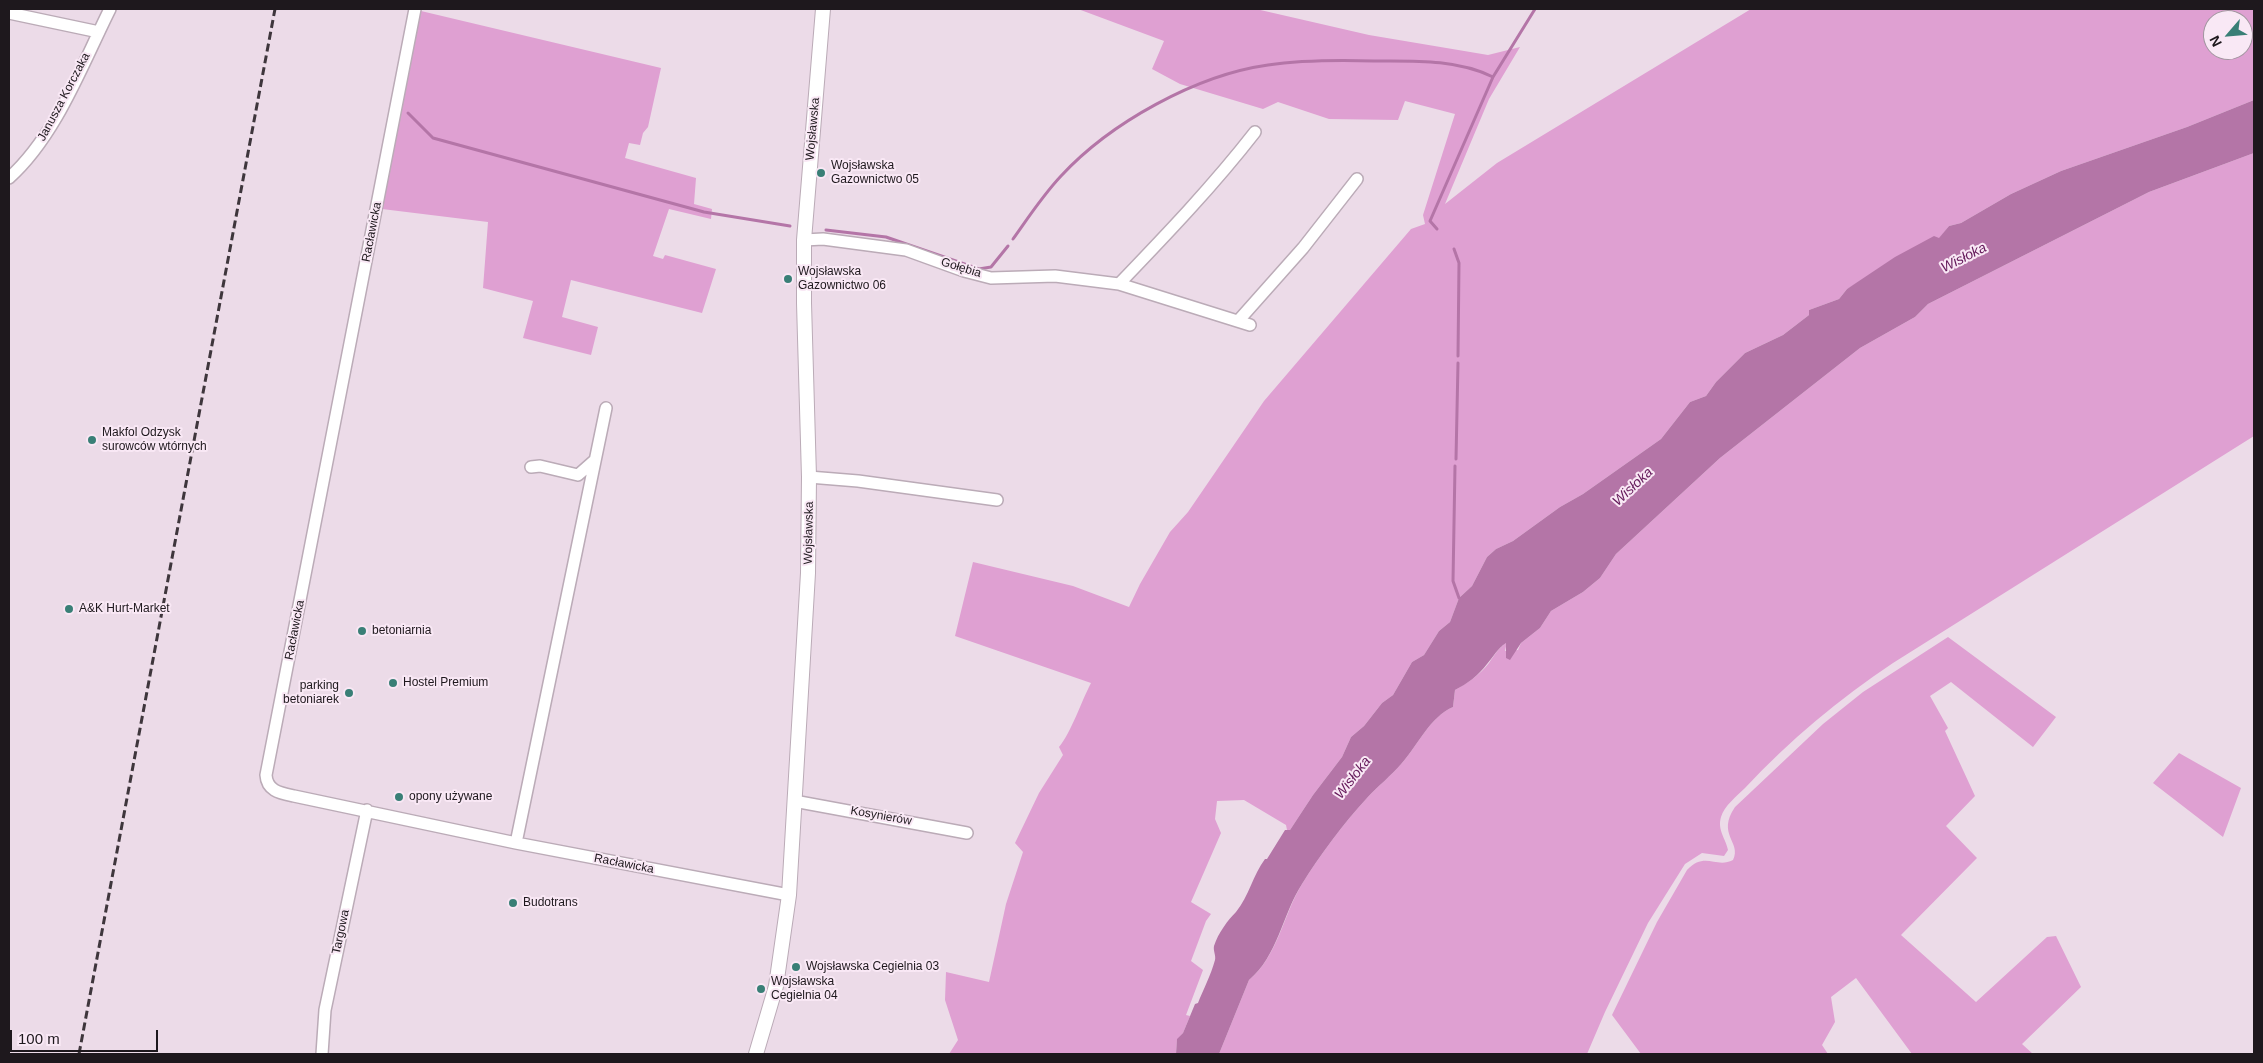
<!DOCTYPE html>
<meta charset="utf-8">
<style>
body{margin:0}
#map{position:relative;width:2263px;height:1063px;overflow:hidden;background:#ecdbe8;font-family:Arial,sans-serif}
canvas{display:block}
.frame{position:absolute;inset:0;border:10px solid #1e181d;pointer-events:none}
.north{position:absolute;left:2203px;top:10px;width:50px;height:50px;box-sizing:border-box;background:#f9e8f5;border:1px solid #a1959f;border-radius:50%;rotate:243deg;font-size:14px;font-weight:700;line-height:20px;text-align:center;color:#1e181d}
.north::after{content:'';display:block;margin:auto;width:18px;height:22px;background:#397f76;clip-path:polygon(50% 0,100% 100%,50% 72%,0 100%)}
.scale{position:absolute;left:10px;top:1030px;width:148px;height:22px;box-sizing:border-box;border:2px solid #1e181d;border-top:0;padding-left:6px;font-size:15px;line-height:18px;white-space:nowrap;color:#1e181d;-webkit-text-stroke:4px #f9e8f5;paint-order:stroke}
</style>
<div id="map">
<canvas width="2263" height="1063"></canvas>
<div class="frame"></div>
<div class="north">N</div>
<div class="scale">100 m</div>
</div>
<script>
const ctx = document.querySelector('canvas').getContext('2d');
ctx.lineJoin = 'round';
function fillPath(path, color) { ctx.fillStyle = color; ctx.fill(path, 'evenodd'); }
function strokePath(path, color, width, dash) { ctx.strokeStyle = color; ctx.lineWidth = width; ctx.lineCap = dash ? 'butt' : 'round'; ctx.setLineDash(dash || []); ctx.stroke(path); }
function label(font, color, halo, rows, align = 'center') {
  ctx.font = font + ' Arial,sans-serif'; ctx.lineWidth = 4; ctx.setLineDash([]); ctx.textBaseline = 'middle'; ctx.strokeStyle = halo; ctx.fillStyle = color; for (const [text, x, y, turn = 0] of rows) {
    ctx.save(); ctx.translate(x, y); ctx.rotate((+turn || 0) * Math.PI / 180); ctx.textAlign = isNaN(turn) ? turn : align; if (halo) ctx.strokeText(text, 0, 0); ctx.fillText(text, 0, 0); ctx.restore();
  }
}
fillPath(new Path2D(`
 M1078 9H1256L1369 35 1488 55 1520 47 1489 99 1445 204 1497 163 1751 9H2254V100L2187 127 2061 171 2011 194 1961 223 1949 226 1939 239 1847 289 1839 299 1809 310V315L1783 335 1745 353 1716 382 1706 396 1690 402 1661 439 1583 494 1560 507 1513 541 1496 549 1487 557 1472 586 1459 598 1450 622 1439 631 1424 655 1412 662 1393 695 1382 703 1364 726 1351 737 1342 757 1313 795 1290 830H1287L1286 825 1244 800 1217 801 1215 819 1221 833 1191 902 1211 914 1206 921 1191 961 1203 970 1186 1015 1190 1016 1183 1033 1177 1040 1176 1054H949L958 1040 945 1000 946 972 989 982 1006 904 1023 852 1015 843 1039 793 1063 755 1059 747C1071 733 1081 702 1091 683L955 636 973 562 1073 586 1129 607 1140 584 1170 532 1188 512 1264 401 1411 229 1425 224 1423 215 1455 114 1405 101 1398 120 1329 119 1278 102 1263 109 1180 84 1152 69 1164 41ZM2213 20H2243V50H2213Z
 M421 11 661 68 648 127 643 133 640 145 629 143 625 158 696 178 694 204 712 209 711 219 669 209 653 256 663 259 665 255 716 269 702 313 571 280 562 317 598 327 591 355 523 338 533 301 483 288 488 222 382 209Z
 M2254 153V436L1893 663C1839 699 1790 740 1745 788 1737 796 1724 806 1721 817 1717 830 1726 839 1728 850L1724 856 1702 853 1685 864 1648 923 1605 1012 1587 1054H1219L1249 980C1278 956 1283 915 1302 884 1320 855 1343 824 1367 798 1378 786 1391 776 1402 763 1418 745 1430 717 1453 707L1455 690C1466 684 1481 674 1489 663 1495 654 1498 649 1507 642L1505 651 1518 650 1521 643 1540 628 1551 611 1583 592 1600 578 1616 554 1720 458 1860 348 1915 317 1928 304 2149 192Z
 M1948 637 2056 717 2033 747 1951 682 1930 696 1948 728 1945 731 1975 796 1946 826 1977 858 1901 935 1976 1002 2047 937 2056 936 2081 987 2022 1044 2033 1054H1912L1856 978 1831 997 1835 1022 1822 1045 1828 1054H1641L1612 1015 1657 922 1687 870C1705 851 1716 869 1733 860 1742 842 1716 835 1735 807L1823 724 1863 692Z
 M2179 753 2241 788 2223 837 2153 783Z`), '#dfa0d2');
fillPath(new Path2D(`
 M2254 100V153L2149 192 1928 304 1915 317 1860 348 1720 458 1616 554 1600 578 1583 592 1551 611 1540 628 1521 643 1510 660 1506 658V643C1497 649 1494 656 1487 664 1479 675 1467 684 1455 690L1453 707C1430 717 1418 745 1402 763 1391 776 1378 786 1367 798 1343 824 1320 855 1302 884 1282 915 1278 956 1249 980L1219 1054H1176L1177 1039 1183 1033 1195 1004 1198 1003C1203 990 1211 975 1215 960 1216 955 1213 951 1214 946 1218 933 1228 920 1236 912 1249 896 1253 875 1265 859H1267L1285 830H1290L1313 795 1342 757 1351 737 1364 726 1382 703 1393 695 1412 662 1424 655 1439 631 1450 622 1459 598 1472 586 1487 557 1496 549 1513 541 1560 507 1583 494 1661 439 1690 402 1706 396 1716 382 1745 353 1783 335 1809 315V310L1839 299 1847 289 1895 257 1934 236 1939 238 1949 226 1961 223 2011 194 2061 171 2187 127Z`), '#b475a7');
strokePath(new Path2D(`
 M408 113 433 138 704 212 790 226
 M1437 229 1430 221 1493 77 1535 9
 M826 230 886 237 979 269 991 267 1008 246
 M1013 239C1028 218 1043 195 1061 176 1110 123 1196 75 1268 65 1302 60 1339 60 1374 61 1413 61 1457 59 1493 77
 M1454 249 1459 263 1458 356
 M1456 459 1458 363
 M1455 466 1453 581 1459 598`), '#b475a7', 3);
const minor = new Path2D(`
 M415 9 266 775C267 791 280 793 294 796L516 843 789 895
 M9 13 99 32
 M9 178C56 136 82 65 110 9
 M804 240 823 239 906 250 964 271 991 278 1055 276 1119 284 1250 325
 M1119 284C1166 235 1213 186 1255 132
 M1239 320 1303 248 1357 179
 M531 467 540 466 578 475 595 460
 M809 477 858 481 997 500
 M794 801 967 833
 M516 843 606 408
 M322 1054 325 1010 367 810`);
const tertiary = new Path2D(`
 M756 1054 776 986 789 895 808 573 809 477 804 303V240L823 9`);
strokePath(minor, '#bbabb7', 14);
strokePath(tertiary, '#bbabb7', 16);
strokePath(minor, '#fff', 11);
strokePath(tertiary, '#fff', 14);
strokePath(new Path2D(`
 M79 1054 275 9`), '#3e363c', 3, [8, 4]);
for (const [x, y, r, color] of [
 [821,173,5,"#397f76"],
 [788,279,5,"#397f76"],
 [92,440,5,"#397f76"],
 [69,609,5,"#397f76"],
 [362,631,5,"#397f76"],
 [393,683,5,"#397f76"],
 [349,693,5,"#397f76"],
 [399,797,5,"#397f76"],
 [513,903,5,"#397f76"],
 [796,967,5,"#397f76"],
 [761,989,5,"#397f76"]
]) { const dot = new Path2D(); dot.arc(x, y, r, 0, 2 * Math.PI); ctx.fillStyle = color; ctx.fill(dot); strokePath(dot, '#f9e8f5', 2); }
label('12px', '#1e181d', '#f9e8f5', [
 ["Janusza Korczaka",64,97,-62],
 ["Wojsławska",813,129,-85],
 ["Racławicka",372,232,-79],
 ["Gołębia",961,268,17],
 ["Wojsławska",809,533,-89],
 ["Racławicka",295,630,-79],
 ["Kosynierów",881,816,10],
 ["Racławicka",624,864,11],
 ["Targowa",341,932,-78]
]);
label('12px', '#1e181d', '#f9e8f5', [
 ["Wojsławska",831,166],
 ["Gazownictwo 05",831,180],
 ["Wojsławska",798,272],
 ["Gazownictwo 06",798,286],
 ["Makfol Odzysk",102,433],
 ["surowców wtórnych",102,447],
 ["A&K Hurt-Market",79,609],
 ["betoniarnia",372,631],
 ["Hostel Premium",403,683],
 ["parking",339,686,"right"],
 ["betoniarek",339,700,"right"],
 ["opony używane",409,797],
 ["Budotrans",523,903],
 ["Wojsławska Cegielnia 03",806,967],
 ["Wojsławska",771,982],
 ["Cegielnia 04",771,996]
], 'left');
label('italic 14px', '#64195a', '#f9e8f5', [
 ["Wisłoka",1964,258,-27],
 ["Wisłoka",1633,487,-43],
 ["Wisłoka",1353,778,-52]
]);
</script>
